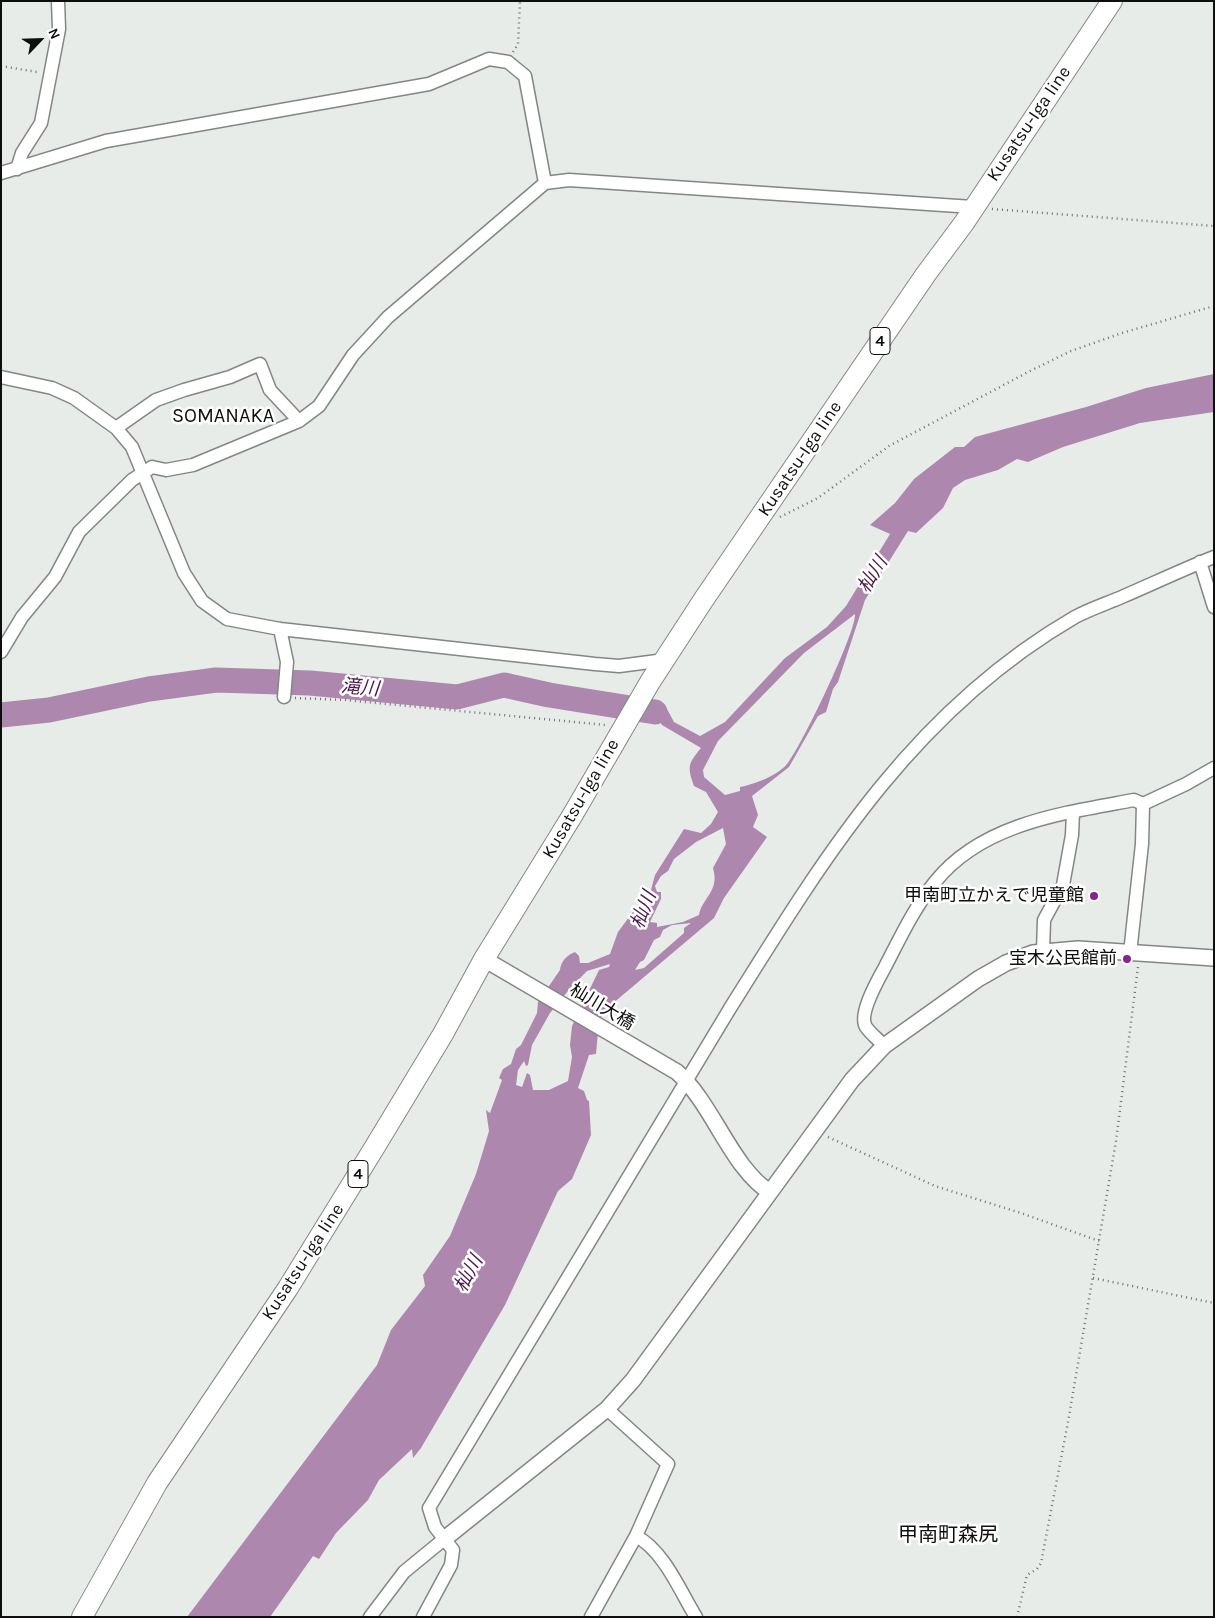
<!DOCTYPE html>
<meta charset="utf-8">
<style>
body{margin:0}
#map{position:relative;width:1215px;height:1618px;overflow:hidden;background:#e8ece8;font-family:Karla,sans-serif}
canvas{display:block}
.frame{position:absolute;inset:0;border:2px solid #0d0e0d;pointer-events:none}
.north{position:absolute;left:15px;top:15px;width:50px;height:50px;-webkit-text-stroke:4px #fff;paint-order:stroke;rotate:66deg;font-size:14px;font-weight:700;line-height:20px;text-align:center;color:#0d0e0d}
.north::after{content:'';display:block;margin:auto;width:18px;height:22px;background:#0d0e0d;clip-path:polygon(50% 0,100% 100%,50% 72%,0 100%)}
</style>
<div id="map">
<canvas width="1215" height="1618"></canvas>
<div class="frame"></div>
<div class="north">N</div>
</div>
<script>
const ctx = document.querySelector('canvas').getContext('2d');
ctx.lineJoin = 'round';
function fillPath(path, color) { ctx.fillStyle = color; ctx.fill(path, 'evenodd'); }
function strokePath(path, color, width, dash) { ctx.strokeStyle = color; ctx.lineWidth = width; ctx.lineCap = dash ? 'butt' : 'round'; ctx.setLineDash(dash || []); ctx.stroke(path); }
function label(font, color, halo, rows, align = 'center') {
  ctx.font = font + ' Karla,"Noto Sans JP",sans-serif'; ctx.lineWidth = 5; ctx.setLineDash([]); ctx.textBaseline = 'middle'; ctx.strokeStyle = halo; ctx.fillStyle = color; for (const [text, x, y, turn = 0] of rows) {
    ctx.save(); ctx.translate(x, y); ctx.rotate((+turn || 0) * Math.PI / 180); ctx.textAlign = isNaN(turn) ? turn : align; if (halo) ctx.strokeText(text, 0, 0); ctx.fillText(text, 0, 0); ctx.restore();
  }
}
fillPath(new Path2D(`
 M1214 374V412L1140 423 1063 447 1028 462 1017 459 998 470 965 480 953 488 943 508 916 533 908 531 865 600 838 682 833 689 826 712 818 716 789 767 752 796 758 815 753 827 767 837 724 898 714 918 605 1010 599 1021 596 1054 589 1055 578 1088 584 1091 587 1100 589 1101 591 1135 572 1179 558 1191 505 1305 421 1448 413 1458 412 1449 379 1480 368 1500 336 1533 319 1559 313 1556 270 1617H187L377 1365 391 1330 425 1286 423 1275 450 1236 476 1174 489 1131 486 1110 490 1113 502 1080 499 1078 503 1069 511 1064 516 1049 521 1045 537 1013 538 1002 560 970C561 961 567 955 575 952L579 956 580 963H588L610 954 618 932 638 905 639 897 651 890 655 875 684 829 701 833 711 824 718 812 706 792 694 786C687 766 688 764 701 748L662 725 656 715 617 710 628 703 667 709 674 722 700 736 725 722 785 658 827 627 846 606 890 534 870 525 895 503 914 479 955 447H964L975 437 1086 407 1146 388ZM855 614C856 633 801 747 787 764 777 776 755 784 740 787V791L725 795 704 777 703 770 718 741 804 653ZM723 828 726 844 713 868C720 891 702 898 699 915L683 922 657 927V923L650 922 661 899V892H657L655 886 661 876 668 871 674 859 696 842ZM691 923 684 928V933L644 968 635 970 640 962 644 960 654 940 660 937 663 930 672 925ZM610 964 609 967 599 970 572 1026 570 1045 572 1057 568 1081 549 1090H533L530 1075 527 1073 522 1087 516 1085 518 1070 524 1061 526 1066 528 1065 532 1045 550 1013 572 986 587 971Z`), '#ad87ae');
strokePath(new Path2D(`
 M1 715 49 710 149 689 216 680 310 683 457 697 504 685 549 695 655 712`), '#ad87ae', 25);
const minor = new Path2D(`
 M17 169 22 153 41 123 59 29 58 1
 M1 173 106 141 429 84 489 59 508 62 525 76 545 183
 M1 377 52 388 74 398 116 428 132 447 184 573 202 601 227 619 280 629 595 664 619 666 665 660
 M116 428 156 400 184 390 230 377 260 364 270 390 299 421
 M1200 562 1214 607
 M280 629 287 662 284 697
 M1 652 22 617 55 577 79 532 132 480 152 467 166 470 193 465 299 421 319 406 353 355 388 317 545 183 569 180 973 207
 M1143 804 1186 784 1214 768
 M1043 951 1044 920 1063 885 1072 835 1073 812
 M1130 953 1142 844 1143 804
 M884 1046C879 1040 871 1034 866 1027 858 1014 878 980 885 967 900 938 914 908 935 882 982 823 1064 813 1134 800L1143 804
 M636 1536C664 1551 680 1591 696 1617
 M370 1617 404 1572 443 1540
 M423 1617 451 1565 453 1550 435 1527 429 1508 729 1010C825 856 913 711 1075 617 1090 609 1108 603 1124 596 1154 583 1184 569 1214 557
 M591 1617 636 1536 668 1464 607 1409`);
const tertiary = new Path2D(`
 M484 959 677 1072C713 1104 732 1169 770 1192
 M443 1540 607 1409 633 1380 852 1080 884 1046 978 979 1006 963 1033 953 1078 949 1214 958`);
const primary = new Path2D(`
 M82 1617 157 1483 288 1288 376 1145 443 1034 484 959 572 816 650 682 704 599 926 274 964 223 1112 1`);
strokePath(minor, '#838783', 15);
strokePath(tertiary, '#838783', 18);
strokePath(primary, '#838783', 22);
strokePath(new Path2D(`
 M513 52 518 44 520 1
 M1 66 37 72
 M992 209 1214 226
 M780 517 818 498 889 446 1030 371 1071 351 1122 333 1214 306
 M295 698 345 700 606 725
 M828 1137 935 1186 1021 1213 1099 1241
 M1093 1278 1214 1303
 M1017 1617 1027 1575 1037 1569 1041 1563 1068 1422 1116 1141 1138 967`), '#707270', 2.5, [1, 4]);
strokePath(minor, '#fff', 12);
strokePath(tertiary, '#fff', 15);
strokePath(primary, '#fff', 20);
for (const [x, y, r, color] of [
 [1094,896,5,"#87248c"],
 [1127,959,5,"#87248c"]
]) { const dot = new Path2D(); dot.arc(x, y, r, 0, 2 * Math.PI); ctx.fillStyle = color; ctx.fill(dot); strokePath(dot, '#fff', 2); }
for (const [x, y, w] of [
 [880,341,20],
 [358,1174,20]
]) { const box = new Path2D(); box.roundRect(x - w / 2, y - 13.5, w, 27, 4); ctx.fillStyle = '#fff'; ctx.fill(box); strokePath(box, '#0d0e0d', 1); }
label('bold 16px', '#0d0e0d', null, [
 ["4",880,341],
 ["4",358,1174]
]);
label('18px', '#0d0e0d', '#fff', [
 ["Kusatsu-Iga line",1029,124,-56],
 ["Kusatsu-Iga line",800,459,-56],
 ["Kusatsu-Iga line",581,799,-60],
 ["杣川大橋",602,1007,31],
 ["Kusatsu-Iga line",303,1262,-57]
]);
label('18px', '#0d0e0d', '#fff', [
 ["甲南町立かえで児童館",1084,896],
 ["宝木公民館前",1117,959]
], 'right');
label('italic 19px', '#4a1a4d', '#fff', [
 ["杣川",873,575,-59],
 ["滝川",360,688,5],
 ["杣川",644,910,-69],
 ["杣川",469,1274,-62]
]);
label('20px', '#0d0e0d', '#fff', [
 ["SOMANAKA",223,416],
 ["甲南町森尻",948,1535]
]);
</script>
